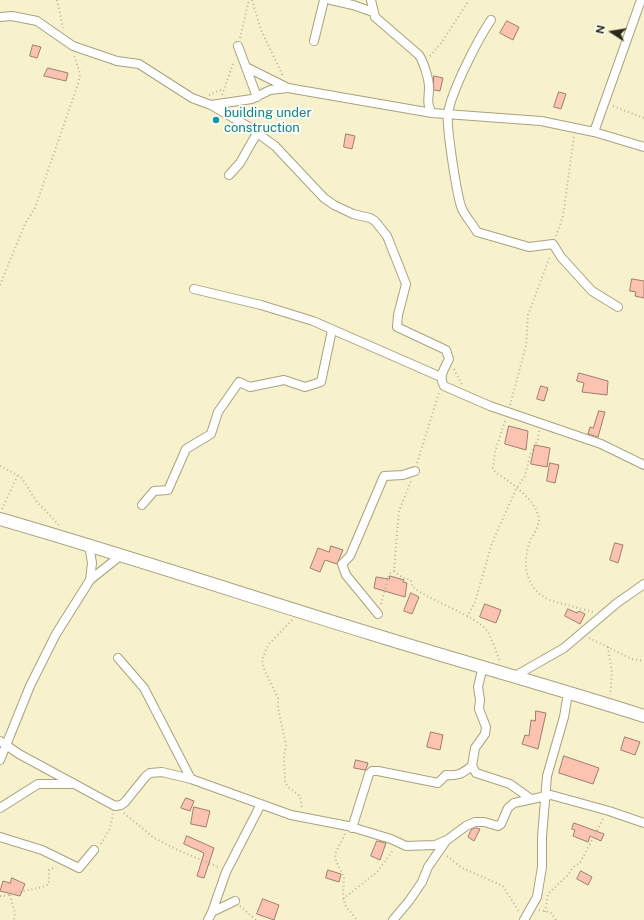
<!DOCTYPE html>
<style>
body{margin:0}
#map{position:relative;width:644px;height:920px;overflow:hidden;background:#f7f1cc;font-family:"Public Sans",sans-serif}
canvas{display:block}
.north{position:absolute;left:592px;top:12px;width:40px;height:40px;-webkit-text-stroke:3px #fefdf6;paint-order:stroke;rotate:282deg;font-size:11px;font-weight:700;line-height:16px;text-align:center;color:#2b291b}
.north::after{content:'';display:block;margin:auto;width:14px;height:18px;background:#2b291b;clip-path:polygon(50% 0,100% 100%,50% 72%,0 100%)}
</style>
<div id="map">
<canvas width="644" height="920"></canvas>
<div class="north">N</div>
</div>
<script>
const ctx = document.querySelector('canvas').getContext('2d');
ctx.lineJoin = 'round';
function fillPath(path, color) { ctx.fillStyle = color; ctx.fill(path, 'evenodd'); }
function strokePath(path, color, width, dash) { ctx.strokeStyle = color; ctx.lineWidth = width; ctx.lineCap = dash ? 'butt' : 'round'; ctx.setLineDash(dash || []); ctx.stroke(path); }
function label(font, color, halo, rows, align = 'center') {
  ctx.font = font + ' "Public Sans",sans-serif'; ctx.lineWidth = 4; ctx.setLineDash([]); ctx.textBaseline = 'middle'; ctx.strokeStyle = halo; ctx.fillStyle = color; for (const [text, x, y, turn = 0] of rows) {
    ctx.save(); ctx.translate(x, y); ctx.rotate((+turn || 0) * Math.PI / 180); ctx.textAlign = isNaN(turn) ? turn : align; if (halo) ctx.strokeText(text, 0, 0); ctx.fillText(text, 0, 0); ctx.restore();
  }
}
const building = new Path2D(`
 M507 21 519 27 513 40 500 33Z
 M33 45 41 47 37 58 30 56Z
 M48 68 68 73 66 81 44 76Z
 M434 76 443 78 440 91 434 90Z
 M559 92 566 94 561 109 554 107Z
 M346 134 355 136 352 149 344 147Z
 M632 279 644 281V298L635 296 636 292 630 291Z
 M579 373 608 381 607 395 582 392 584 383 577 381Z
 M541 386 548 388 544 401 537 399Z
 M599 411 605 412 598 437 588 434 590 427 593 428Z
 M509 426 528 431 526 450 505 444Z
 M535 445 550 448 547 467 531 464Z
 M550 463 559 465 555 483 547 481Z
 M615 543 623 545 618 563 610 560Z
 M331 546 343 550 337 564 325 560 320 572 310 568 318 548 329 552Z
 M390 576 404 580 403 582 407 583 405 597 374 588 376 577 389 579Z
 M411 593 419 597 412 614 404 611Z
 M485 604 501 610 496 623 480 617Z
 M568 609 577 613 579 611 585 614 580 624 565 616Z
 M536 711 546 713 538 749 522 744 525 735 529 736 531 720 535 721Z
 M431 732 443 735 440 750 427 747Z
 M625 737 640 742 635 755 621 750Z
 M564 756 599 768 593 784 559 773Z
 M356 760 368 763 366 769 365 770 354 768Z
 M186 798 194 801 190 811 181 808Z
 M194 807 210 811 206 827 191 824Z
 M574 823 604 834 601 841 590 836 588 842 573 836 575 830 572 829Z
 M476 828 480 829 474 841 468 837 471 830Z
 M187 836 214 848 204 878 197 876 204 853 184 844Z
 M377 841 386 843 380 860 371 856Z
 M328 870 341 874 339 882 326 878Z
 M581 871 592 877 588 885 577 879Z
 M12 878 25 884 20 896 0 891 3 881 10 883Z
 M263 899 279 905 274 920 257 914Z`);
fillPath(building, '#fbc3b0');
strokePath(building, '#9f7c70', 1);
const street = new Path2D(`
 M331 0 353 5 373 12
 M371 0 375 17 419 55C424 63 429 79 429 88 429 99 426 103 432 113
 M0 17 12 16 37 21 73 46 117 61 139 64 192 98 211 105 249 127 275 146 324 198 334 205 353 214 370 218 375 221 387 236 406 284 398 315 397 327 446 350 449 359C445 368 438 376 444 386L490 406 601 444 644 465
 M491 20C478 39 452 90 448 113 446 126 457 197 462 209 466 217 473 225 477 232L529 247 553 244 561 257 592 291 618 307
 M314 41 324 0
 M238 46 257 97
 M246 67 286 87
 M211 105 252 99 270 90 288 88 432 113 541 121 594 132 644 147
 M594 132 641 0
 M229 175 240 163 257 133
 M194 289 261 305 313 321 441 377
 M142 505 154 491 168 490 186 449 211 434 218 412 239 382 250 387 284 380 305 387 321 382 332 330
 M89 545 92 563 90 580
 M378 614 346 575 342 564 350 556 384 476 403 475 415 471
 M118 658 144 688 191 779
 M483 666 478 687 480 700 479 709 486 727 485 734 475 748 472 766 476 773 510 784 531 799
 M515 676 564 648 617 603 644 584
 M0 741 19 754 115 806 121 805 125 802 146 776 150 773 162 772 191 779 291 815 348 826 391 839 406 846 435 845 447 840 466 826 475 822H484L498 826 501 824 508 808 514 803 551 795 609 811 644 823
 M0 760 30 686 56 634 90 580 120 556
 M0 808 38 784H74
 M352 828 369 774 372 771H378L438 783 446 775C460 776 462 773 472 766
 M0 837 42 850 79 868 94 850
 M212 912 226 872 261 804
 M208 920 212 912 235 901
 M393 920 409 901 422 882 428 867 446 841
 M524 920 537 897 542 867V837L547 776 564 717 568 693`);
const secondary = new Path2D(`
 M0 519C125 555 248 596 372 634 462 662 554 687 644 716`);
strokePath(street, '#a8a280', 10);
strokePath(secondary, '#a8a280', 14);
strokePath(new Path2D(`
 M57 0 63 28
 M252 0 261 30 283 76
 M240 38 249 0
 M430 56 442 42 469 0
 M209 95 223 89
 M222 95 234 61
 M613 106 644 118
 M556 236 563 216 574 136
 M0 285 25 224 35 208 78 84 80 74 74 55
 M454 369 462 385
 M510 405 526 346 528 315 550 256
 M505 421 495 452 493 468C495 474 502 476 507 480 519 489 537 503 539 519 539 526 534 534 531 539 521 563 525 588 549 600L593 612
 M417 463 439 393
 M0 466 21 477 37 502 60 526
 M2 509 18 475
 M394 571 403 578 411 580 412 586C430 602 475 614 488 632 493 641 496 652 500 661
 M381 604 389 574 394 571 399 511 411 481
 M467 617 475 602 492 543 516 489 525 476 530 455 538 439 539 431
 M292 620 268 645 262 660 264 669 278 698V708L286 745 284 758 285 782 288 787 300 796 302 809
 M589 638 632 659 644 661
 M608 647 612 673 610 695
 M124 813 154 838 180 851 218 867
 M345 834 335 854 336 861 344 877 343 893 345 905 357 920
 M101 844 110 828 113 814
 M447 856 462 868 503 886 519 912
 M10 895 15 913 14 920
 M0 896C7 896 12 893 19 892 30 889 39 889 49 884V870L56 867
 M343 899 377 872 394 849
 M240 906 256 920
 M539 910 550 912 556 920
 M545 912 548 894 569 874 573 867 580 863 603 819`), '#b9b496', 2, [1, 3]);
strokePath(street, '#fff', 8);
strokePath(secondary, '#fff', 12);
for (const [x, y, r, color] of [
 [216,120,4,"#0f9aa8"]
]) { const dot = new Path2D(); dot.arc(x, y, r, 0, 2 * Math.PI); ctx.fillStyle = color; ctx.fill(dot); strokePath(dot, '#fefdf6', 1.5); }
label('13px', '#0d838f', '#fefdf6', [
 ["building under",224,113],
 ["construction",224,128]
], 'left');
</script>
